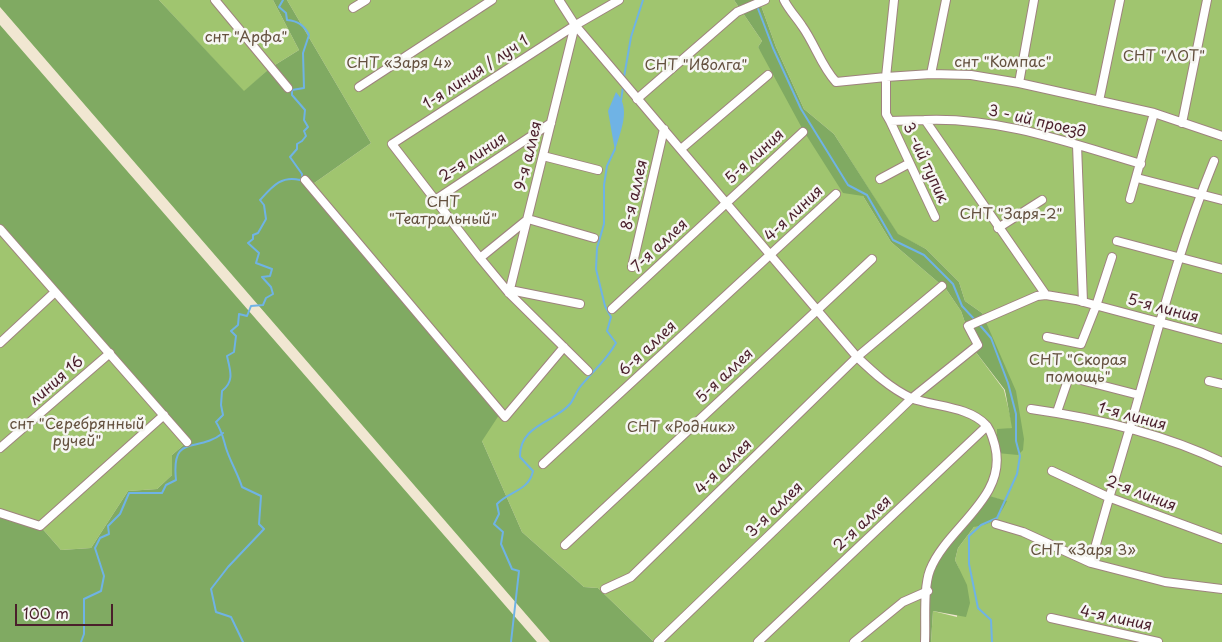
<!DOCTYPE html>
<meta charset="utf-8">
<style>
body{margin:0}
#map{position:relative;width:1222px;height:642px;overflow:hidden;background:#f1e7d2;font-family:"Playpen Sans",sans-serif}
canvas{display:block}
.scale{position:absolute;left:15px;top:604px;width:98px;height:22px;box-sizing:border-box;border:2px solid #4a1f2b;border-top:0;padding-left:6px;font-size:15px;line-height:18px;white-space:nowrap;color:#4a1f2b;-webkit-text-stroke:4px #f6f6f2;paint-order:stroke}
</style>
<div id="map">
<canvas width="1222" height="642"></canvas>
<div class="scale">100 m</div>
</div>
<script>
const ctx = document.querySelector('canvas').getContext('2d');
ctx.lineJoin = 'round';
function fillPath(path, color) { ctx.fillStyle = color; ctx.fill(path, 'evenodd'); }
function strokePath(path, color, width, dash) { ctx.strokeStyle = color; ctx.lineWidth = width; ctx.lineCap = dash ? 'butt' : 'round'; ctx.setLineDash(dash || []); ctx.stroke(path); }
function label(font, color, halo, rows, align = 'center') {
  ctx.font = font + ' "Playpen Sans",sans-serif'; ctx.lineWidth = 5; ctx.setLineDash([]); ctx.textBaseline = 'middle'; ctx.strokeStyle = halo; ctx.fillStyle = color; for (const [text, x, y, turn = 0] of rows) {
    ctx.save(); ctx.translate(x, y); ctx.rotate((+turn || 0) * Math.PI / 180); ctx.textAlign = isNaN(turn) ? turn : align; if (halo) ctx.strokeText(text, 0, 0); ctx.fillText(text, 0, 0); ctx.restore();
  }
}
fillPath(new Path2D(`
 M159 0H273L299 50 270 68 244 92Z
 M287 0H734L762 41 758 47 863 196 891 242 946 289 961 311 975 351 1004 390 1013 428 1003 430 1023 450 982 313 965 301 959 282 926 249 898 235 834 134 804 109 776 47 759 0H1222V642H931L933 611 957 617 959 569 955 560 958 548 974 527 1006 501 987 496 940 551 925 642H654L598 588 584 587 522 532 482 441 408 303 310 186 371 143Z
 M0 229 187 442 172 455V475L157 489 128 491 91 548 61 550 40 526 0 513Z`), '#a0c56f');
fillPath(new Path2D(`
 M0 0H159L244 91 270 68 299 50 273 0H287L371 143 310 186 408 303 442 334 457 360 501 412 482 441 522 532 584 587 598 588 654 642H550L0 7Z
 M734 0H759L776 47 804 109 834 134 898 234 926 249 959 282 965 301 982 313 1016 391 1024 439 1023 450 1018 455 997 453 993 437 997 434V429L1012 428 1005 390 975 351 961 311 946 289 891 242 863 196 843 193 803 130 758 47 762 41Z
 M0 25 537 642H0V513L40 526 61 550 91 548 128 491 157 489 172 475V455L187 442 0 229Z
 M986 495 1007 501C997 520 994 523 974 527L958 548 955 560 967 585 970 603 966 617 933 611 931 642H925L930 572Z`), '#80aa62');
fillPath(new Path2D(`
 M616 92C632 109 620 131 615 151L608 111Z`), '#6fb3e5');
strokePath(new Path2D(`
 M757 6 773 48 801 109 848 185 867 195 893 240 924 255 953 284 962 306 975 320
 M624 77 631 37 643 0
 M621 101 623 87
 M978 323 991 338 1008 383 1016 414V441L1020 456 1017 474 997 518 981 525 969 536V564L978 608 991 620 992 642
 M81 642 84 634V599L101 591 104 576 95 548 100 538 109 534 108 526 120 514 129 493H162L166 485 176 480C171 432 197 454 223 433
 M243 642 231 617 216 612 211 589 228 567 264 529 259 524 261 496 242 487C238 474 230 461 226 448 223 438 222 431 216 422L223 415 221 405 222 391C235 381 230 370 227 356L234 352 236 336 231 331 238 325 239 314 247 316 251 306 263 305 266 298 273 294 271 287 262 277 270 276 272 269 256 263 259 253 248 243 253 239V235L258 233 266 219 264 205 260 200C272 187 281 175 300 180L302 178V174L290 157 297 149V144L302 141 306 136 304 131 308 127 304 120 305 110 292 95V90L304 88 303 53 309 35C304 25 298 21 287 20L286 13 279 7 283 0
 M511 642 519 571 512 569 501 544 503 532 494 524 499 514 497 504C509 491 529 491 533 471L520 457C519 425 555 422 570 404 574 399 576 392 580 387 592 372 606 361 616 343L607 331 611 317 605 306 596 269 597 248 604 224V185L607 166 615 149`), '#6fb3e5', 2);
const minor = new Path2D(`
 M215 0 288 88
 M559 0 575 25 857 357C874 373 890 388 911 398 935 407 968 406 986 425 991 430 993 439 995 446 1008 498 947 527 930 570 923 588 926 622 925 642
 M784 0C789 10 796 17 802 26 815 44 821 66 836 82L886 77V114L890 121 925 120 1046 295
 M894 0 886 77 931 74 971 75 1019 83 1154 113 1222 136
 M353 8 366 0
 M931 74 946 0
 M1019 83 1034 0
 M359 87 492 0
 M637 99 737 12 765 0
 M1099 101 1120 0
 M925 120C999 117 1070 143 1141 164
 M890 121 935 217
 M1182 123 1207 0
 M1077 145 1083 302
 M681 149 768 75
 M543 156 598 170
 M1137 178 1222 200
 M880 179 908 164
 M305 180 505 417 564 347
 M1130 199 1154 113
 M435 200 551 123
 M998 228 1042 200
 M0 229 187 442
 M1117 241 1222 269
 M480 258 528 219 594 238
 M632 267 664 129
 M510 290 580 304
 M509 293 575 25
 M612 309 803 132
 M1047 337 1081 344 1096 306 1112 257
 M0 343 55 292
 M588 371 509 293 480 258 392 144 574 26 619 0
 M1209 381 1222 384
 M1031 409C1095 418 1164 434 1222 462
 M1057 412 1069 377 1139 395
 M0 448 110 353
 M543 464 836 194
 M1052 471 1108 497 1222 539
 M0 513 40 526 164 415
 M996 524 1023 532 1091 563 1165 582 1222 589
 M565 545 872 259
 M1091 563C1105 509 1122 456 1137 403 1160 322 1182 239 1214 161
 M605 589 631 577 857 357 942 286
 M1051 618 1158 642
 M658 642 912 398 978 345 968 326 1037 296 1046 295 1076 300 1222 339
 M758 642 987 426
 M854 642 903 602 928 591`);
strokePath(minor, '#9e837e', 10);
strokePath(minor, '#fff', 8);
label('15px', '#64513f', '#f6f6f2', [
 ["снт \"Арфа\"",246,38],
 ["СНТ \"ЛОТ\"",1164,57],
 ["снт \"Компас\"",1003,63],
 ["СНТ «Заря 4»",399,64],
 ["СНТ \"Иволга\"",696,66],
 ["СНТ",443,203],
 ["\"Театральный\"",443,220],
 ["СНТ \"Заря-2\"",1011,215],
 ["СНТ \"Скорая",1078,361],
 ["помощь\"",1078,378],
 ["снт \"Серебрянный",77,425],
 ["ручей\"",77,442],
 ["СНТ «Родник»",681,428],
 ["СНТ «Заря 3»",1083,551]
]);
label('15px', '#4a1f2b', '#f6f6f2', [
 ["1-я линия / луч 1",476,73,-33],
 ["3 - ий проезд",1037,122,13],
 ["9-я аллея",529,156,-76],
 ["5-я линия",755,157,-42],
 ["2=я линия",473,158,-33],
 ["3 -ий тупик",925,163,65],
 ["8-я аллея",635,195,-77],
 ["4-я линия",794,214,-43],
 ["7-я аллея",660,246,-43],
 ["5-я линия",1163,309,15],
 ["6-я аллея",648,349,-43],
 ["5-я аллея",725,376,-43],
 ["линия 16",57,381,-41],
 ["1-я линия",1132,417,15],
 ["4-я аллея",724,467,-44],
 ["2-я линия",1141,494,21],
 ["3-я аллея",775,510,-44],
 ["2-я аллея",863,524,-43],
 ["4-я линия",1116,619,12]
]);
</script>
